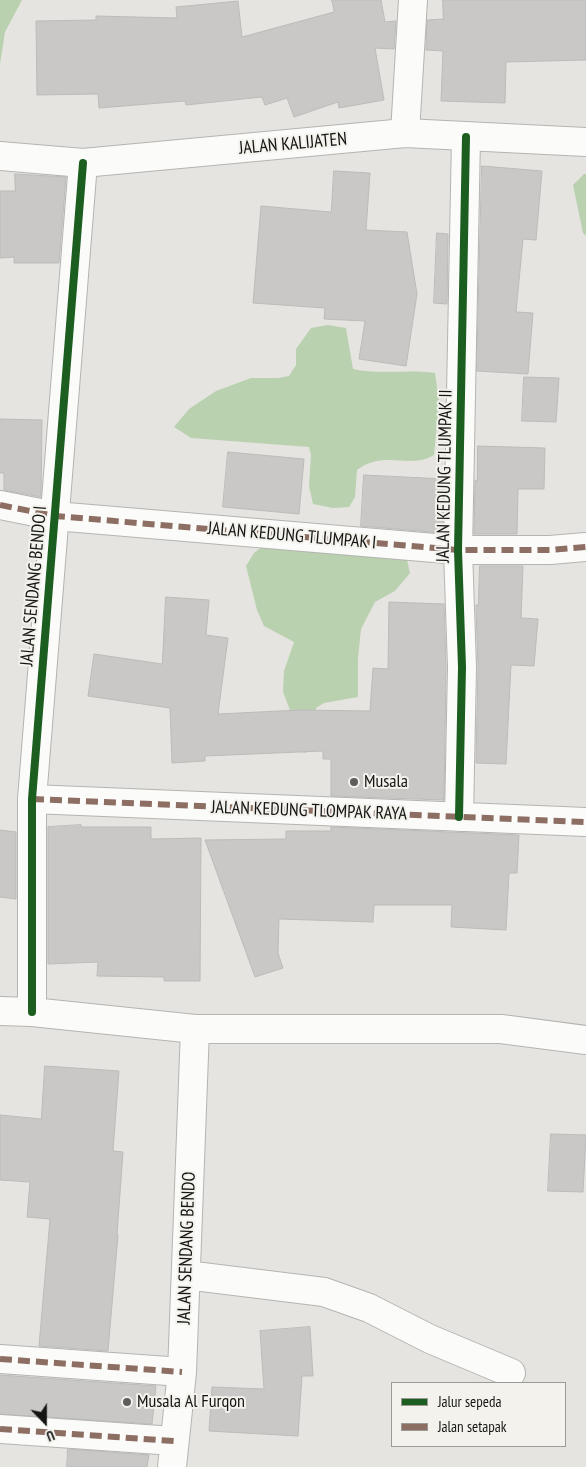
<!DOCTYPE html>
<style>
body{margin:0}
#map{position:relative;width:586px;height:1467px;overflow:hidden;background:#e5e4e0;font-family:"PT Sans Narrow",sans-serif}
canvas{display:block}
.legend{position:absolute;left:391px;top:1382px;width:175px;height:65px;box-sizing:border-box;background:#f3f2ed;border:1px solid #9a9a96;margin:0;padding:6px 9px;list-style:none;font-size:15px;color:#151513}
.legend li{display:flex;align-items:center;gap:10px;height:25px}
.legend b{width:25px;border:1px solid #9a9a96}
.north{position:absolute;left:20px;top:1397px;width:50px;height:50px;-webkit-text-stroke:4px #f3f2ed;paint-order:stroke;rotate:158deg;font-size:14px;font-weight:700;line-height:20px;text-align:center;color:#151513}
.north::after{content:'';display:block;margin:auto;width:18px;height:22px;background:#151513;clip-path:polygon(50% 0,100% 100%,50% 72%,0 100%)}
</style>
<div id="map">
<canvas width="586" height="1467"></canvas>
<ul class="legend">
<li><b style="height:6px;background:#1b5e20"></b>Jalur sepeda</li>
<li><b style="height:6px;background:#8d6e63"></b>Jalan setapak</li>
</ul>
<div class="north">U</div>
</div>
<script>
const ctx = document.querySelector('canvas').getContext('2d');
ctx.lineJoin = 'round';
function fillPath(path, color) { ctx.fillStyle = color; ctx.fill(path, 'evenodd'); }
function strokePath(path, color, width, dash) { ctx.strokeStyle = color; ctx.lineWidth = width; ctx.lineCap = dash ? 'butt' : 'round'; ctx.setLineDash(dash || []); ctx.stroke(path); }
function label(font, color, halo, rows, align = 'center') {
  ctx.font = font + ' "PT Sans Narrow",sans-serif'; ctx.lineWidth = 4; ctx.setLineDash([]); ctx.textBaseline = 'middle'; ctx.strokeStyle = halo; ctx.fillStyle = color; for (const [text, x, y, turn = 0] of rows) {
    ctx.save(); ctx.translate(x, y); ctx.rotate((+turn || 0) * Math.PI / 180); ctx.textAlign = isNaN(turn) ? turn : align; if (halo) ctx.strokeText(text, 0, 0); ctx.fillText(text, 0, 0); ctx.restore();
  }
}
fillPath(new Path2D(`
 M0 0H22L5 32 0 64Z
 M584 174H586V236L583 233 573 185Z
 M328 325 346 328 353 369C380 375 407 369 435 373L439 402 434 455C410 470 384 449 357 470L355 497 349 507 333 508 313 504 309 486 311 455 309 447 191 438 174 427 189 409 216 391 251 378H278L289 376 296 365V349L311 328Z
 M271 540 405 551 410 573 395 591 375 602 361 629 358 658V697L324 703 316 708 314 750 304 753 294 746 292 715 283 692 284 671 294 642 264 626 257 610 246 566 254 553Z`), '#bad1af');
const building = new Path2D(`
 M332 0H381L385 22 396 21 394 49 375 48 384 100 339 108 338 102 294 117 287 98 265 105 262 97 186 105 185 101 99 108 98 94 37 95 36 21 96 20V16L177 18 176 7 238 1 242 37 334 12Z
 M443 0H586V60L506 62 505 103 441 101 443 51 426 50 427 20 443 19Z
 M482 166 542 171 536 240 523 239 516 312 533 313 528 374 477 371Z
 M334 171 370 173 366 230 407 232 417 294 406 366 359 359 365 321 324 319 325 308 253 303 261 206 331 212Z
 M15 174 66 177 59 263H14V257L0 258V191H15Z
 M437 233 448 234 447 304 434 303Z
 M524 377 559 378 556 422 522 421Z
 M0 419 42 420 41 497 4 490V473H0Z
 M478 446 545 448 544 489H518L517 534H474L475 480 477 481Z
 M228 452 304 459 299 514 223 507Z
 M364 475 444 479 443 533 361 526Z
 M480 566H523L521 618 538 619 534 666 511 665 506 764 476 763 478 667 476 605H478Z
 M166 597 209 600 206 635 228 638 218 714 300 710 370 711 373 668 388 669 389 602 444 604 446 667 444 800 331 796V759H323V751L205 756V761L172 763 170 708 88 696 94 654 162 664Z
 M81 825V827H151V839L201 838 200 981H164V977L97 976 98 962 48 964V827Z
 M331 827 519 835 517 873H509L506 930 451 927 452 905H374L373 922 279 919 278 953 283 968 255 977 205 840 286 839V831H331Z
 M0 830 16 832V899L0 897Z
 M45 1066 119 1071 113 1151 123 1152 117 1234 118 1235 108 1351 39 1346 50 1219 27 1217 30 1182 0 1180V1115L41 1119Z
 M551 1134 586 1135 583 1192 548 1191Z
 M310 1327 313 1376H302L298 1436 209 1431 212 1387 264 1389 260 1331Z
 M0 1375 156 1386 152 1424 0 1414Z
 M68 1449 149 1455 147 1467H67Z`);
fillPath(building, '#cac8c7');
strokePath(building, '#bcbbb9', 1);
const street = new Path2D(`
 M405 133 413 0
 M0 505 55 516 458 550H550L586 547
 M32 799 586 822
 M459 817 462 667 458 550 466 137
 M0 1011 32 1012 195 1029H501L586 1040
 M32 1012V799L83 163
 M186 1275 324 1292 369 1308 430 1339 511 1373
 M0 1359 182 1372
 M0 1429 174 1441
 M172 1467 182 1372 195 1029`);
const secondary = new Path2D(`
 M0 156 83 163 405 133 586 142`);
strokePath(street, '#b4b4b1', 30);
strokePath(secondary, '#b4b4b1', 30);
strokePath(street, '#fbfbfa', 28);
strokePath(secondary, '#fbfbfa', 28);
strokePath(new Path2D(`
 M0 505 55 516 458 550H550L586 547
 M32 799 586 822
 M0 1359 182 1372
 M0 1429 174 1441`), '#8d6e63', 6, [12, 6]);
strokePath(new Path2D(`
 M459 817 462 667 458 550 466 137
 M32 1012V799L83 163`), '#1b5e20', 8);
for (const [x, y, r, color] of [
 [354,782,5,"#5e5d5b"],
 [127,1402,5,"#5e5d5b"]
]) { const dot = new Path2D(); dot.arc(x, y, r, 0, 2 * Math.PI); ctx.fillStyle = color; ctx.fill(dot); strokePath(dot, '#f3f2ed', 2); }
label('18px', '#151513', '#f3f2ed', [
 ["JALAN KALIJATEN",293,144,-5],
 ["JALAN KEDUNG TLUMPAK II",445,476,-89],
 ["JALAN KEDUNG TLUMPAK I",292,536,5],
 ["JALAN SENDANG BENDO I",34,586,-85],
 ["JALAN KEDUNG TLOMPAK RAYA",309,811,2],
 ["JALAN SENDANG BENDO",187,1248,-88]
]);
label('18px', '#151513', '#f3f2ed', [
 ["Musala",364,782],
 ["Musala Al Furqon",137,1402]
], 'left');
</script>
